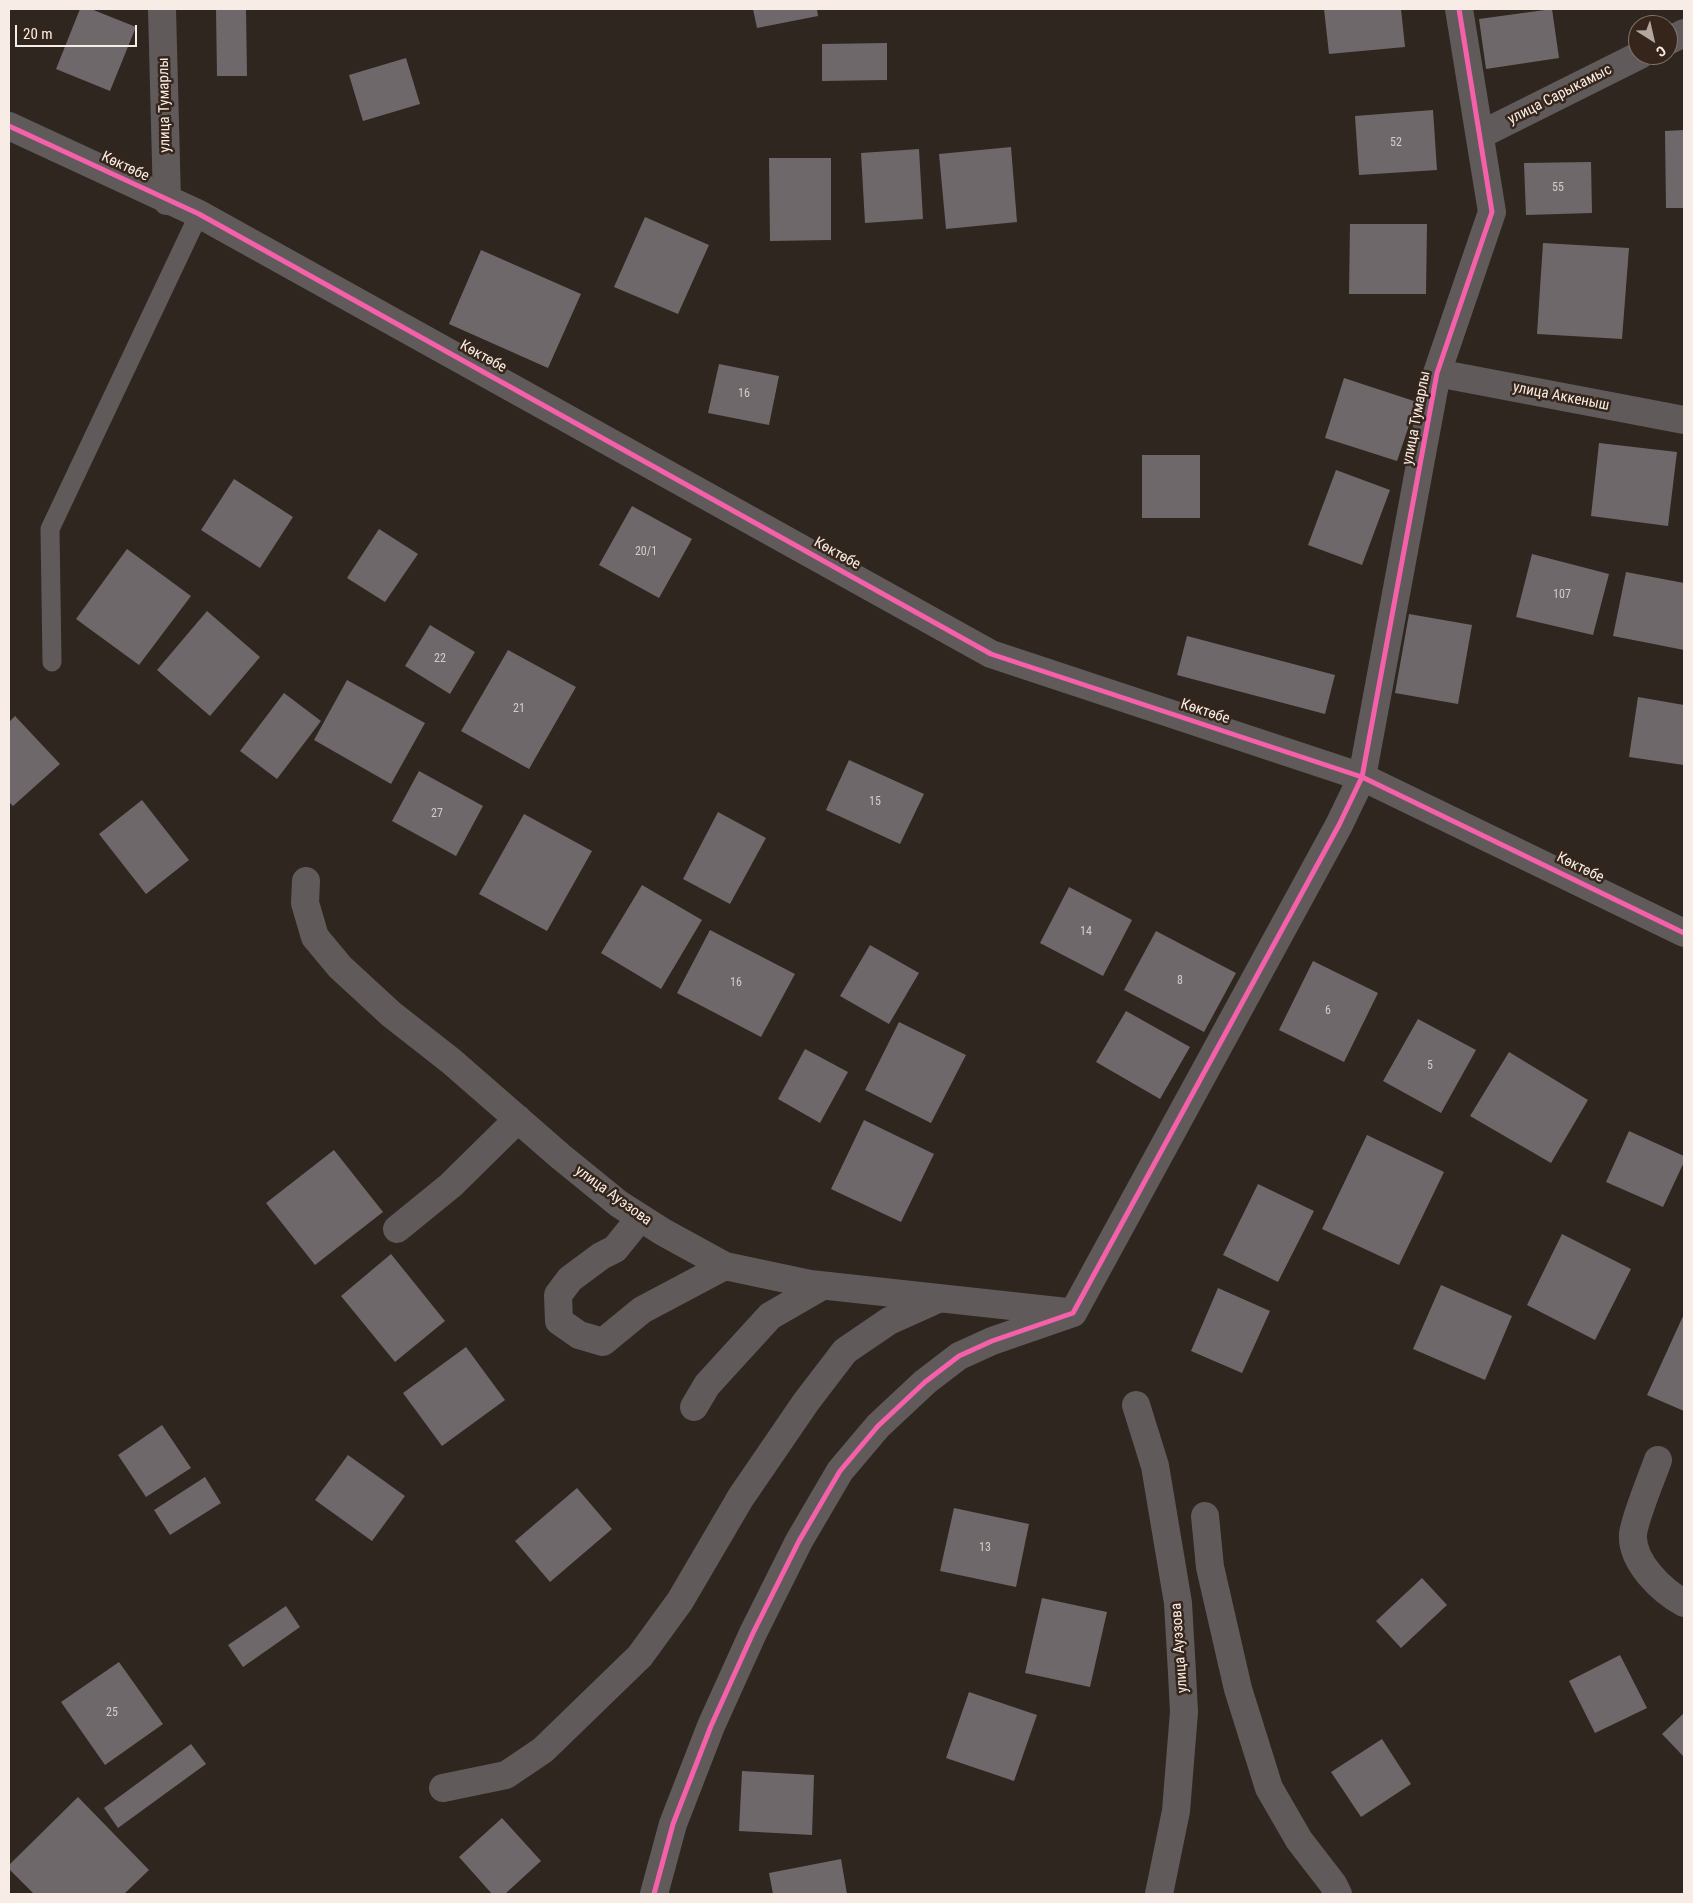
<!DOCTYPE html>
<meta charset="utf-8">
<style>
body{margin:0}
#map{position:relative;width:1693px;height:1903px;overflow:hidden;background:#2f2620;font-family:"Roboto Condensed",sans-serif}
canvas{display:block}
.frame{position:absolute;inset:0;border:10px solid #f8ede6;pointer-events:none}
.north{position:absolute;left:1628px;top:15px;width:50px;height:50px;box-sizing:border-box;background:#35251a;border:1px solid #83756c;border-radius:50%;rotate:145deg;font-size:14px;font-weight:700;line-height:20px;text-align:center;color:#f8ede6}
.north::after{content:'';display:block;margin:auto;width:18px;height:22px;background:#b2a7a1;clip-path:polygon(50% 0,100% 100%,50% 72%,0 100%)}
.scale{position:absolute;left:15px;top:25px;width:122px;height:22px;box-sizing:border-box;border:2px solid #f8ede6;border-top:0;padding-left:6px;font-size:15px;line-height:18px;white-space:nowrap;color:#f8ede6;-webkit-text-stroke:4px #35251a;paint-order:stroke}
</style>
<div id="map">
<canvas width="1693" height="1903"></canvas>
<div class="frame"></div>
<div class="north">С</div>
<div class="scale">20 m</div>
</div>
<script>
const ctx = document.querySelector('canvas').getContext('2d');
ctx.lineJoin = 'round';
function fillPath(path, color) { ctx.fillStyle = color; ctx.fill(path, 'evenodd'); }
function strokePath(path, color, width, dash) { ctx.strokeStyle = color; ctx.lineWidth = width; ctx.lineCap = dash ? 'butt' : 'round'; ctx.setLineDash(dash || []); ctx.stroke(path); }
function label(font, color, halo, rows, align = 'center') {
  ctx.font = font + ' "Roboto Condensed",sans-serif'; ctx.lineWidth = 5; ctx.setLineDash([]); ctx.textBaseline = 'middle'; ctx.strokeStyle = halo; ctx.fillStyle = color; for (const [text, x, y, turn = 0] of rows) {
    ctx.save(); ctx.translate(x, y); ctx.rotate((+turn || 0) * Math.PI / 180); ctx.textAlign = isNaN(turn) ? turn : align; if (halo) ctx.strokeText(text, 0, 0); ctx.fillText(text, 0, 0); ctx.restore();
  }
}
fillPath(new Path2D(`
 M80 9H91L136 27 110 91 56 69Z
 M216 9H246L247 76H217Z
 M753 9H817L818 16 757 28Z
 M1324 9H1401L1405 47 1329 54Z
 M1552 9 1559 58 1486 69 1479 19Z
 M887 43V80L822 81V44Z
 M406 58 420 104 363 121 349 75Z
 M1433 110 1437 170 1359 175 1355 116Z
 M1684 130V208H1666L1665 131Z
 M1011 147 1017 222 946 229 939 154Z
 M919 149 923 219 865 223 861 153Z
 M769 158H831V240L770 241Z
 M1591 162 1592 213 1526 215 1524 163Z
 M645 217 709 245 678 314 614 287Z
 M1350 224H1427L1426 294H1349Z
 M1543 243 1629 248 1622 339 1537 334Z
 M481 250 581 294 548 368 449 324Z
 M719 364 779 376 769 425 708 413Z
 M1344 378 1417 402 1397 461 1325 438Z
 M1599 443 1677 452 1668 526 1591 516Z
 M1142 455H1200V518H1142Z
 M1336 470 1390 490 1362 565 1308 545Z
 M234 479 293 517 260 568 201 530Z
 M632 506 692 539 659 598 599 565Z
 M379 529 418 554 385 602 347 578Z
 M127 549 191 596 139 665 76 619Z
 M1532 554 1609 574 1593 635 1516 617Z
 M1626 572 1684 583V650L1613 636Z
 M207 611 260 657 210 716 157 670Z
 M1409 614 1472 625 1458 704 1395 693Z
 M430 625 475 652 450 694 405 666Z
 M1187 636 1335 675 1325 714 1177 675Z
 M508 650 576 687 529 769 461 731Z
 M347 680 425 723 391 784 314 740Z
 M284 693 321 721 277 779 240 751Z
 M1638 697 1684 705V765L1629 757Z
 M15 716 60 764 13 806 9 802V722Z
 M849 760 924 794 900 844 826 810Z
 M419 771 483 806 456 856 392 821Z
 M142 800 189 860 146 894 99 834Z
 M718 812 766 838 730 904 683 879Z
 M524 814 592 851 547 931 479 894Z
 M642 885 702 920 661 989 601 953Z
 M1069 887 1132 920 1103 976 1040 943Z
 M710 930 795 974 761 1037 677 993Z
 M1156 931 1236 973 1204 1032 1124 990Z
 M870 945 919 973 889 1024 840 996Z
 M1313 961 1378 993 1344 1062 1279 1030Z
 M1126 1011 1190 1047 1160 1099 1096 1062Z
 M1418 1019 1476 1050 1441 1113 1383 1081Z
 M899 1022 966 1055 931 1123 865 1090Z
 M805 1049 848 1072 820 1123 778 1099Z
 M1509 1052 1588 1100 1551 1163 1470 1116Z
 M864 1120 934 1154 901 1222 831 1189Z
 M1629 1131 1684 1156V1162L1663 1207 1606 1182Z
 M1367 1135 1444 1172 1399 1265 1322 1229Z
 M334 1150 383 1212 315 1265 266 1203Z
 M1258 1184 1314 1211 1278 1282 1223 1255Z
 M1562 1234 1631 1269 1595 1340 1527 1305Z
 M391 1254 445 1321 395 1362 341 1296Z
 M1441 1285 1512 1316 1485 1380 1413 1349Z
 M1218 1288 1270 1311 1242 1373 1191 1351Z
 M1684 1314V1411L1647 1395Z
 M466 1347 505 1400 442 1446 403 1393Z
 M162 1425 191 1468 146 1497 118 1455Z
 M348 1455 405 1496 372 1541 315 1500Z
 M205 1477 221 1503 170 1535 154 1510Z
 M577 1488 612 1529 550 1582 515 1541Z
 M954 1508 1029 1524 1016 1587 940 1571Z
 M1422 1578 1447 1605 1401 1648 1376 1621Z
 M1042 1598 1107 1612 1090 1687 1025 1673Z
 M286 1606 300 1627 243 1667 228 1645Z
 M1620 1655 1647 1708 1595 1733 1569 1681Z
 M119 1662 163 1724 105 1765 61 1702Z
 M969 1692 1037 1715 1014 1781 946 1758Z
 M1684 1713V1757L1662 1734Z
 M1382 1739 1411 1784 1361 1817 1331 1772Z
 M191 1744 206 1764 118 1828 104 1808Z
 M742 1771 814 1775 812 1835 739 1831Z
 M78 1797 149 1870 124 1894H34L9 1869V1865Z
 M502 1818 541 1861 505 1894H492L459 1857Z
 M841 1859 847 1894H773L769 1873Z`), '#6e686a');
strokePath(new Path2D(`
 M52 662 50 529 199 214`), '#605b5a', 19);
strokePath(new Path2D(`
 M162 9 167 201
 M1668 41 1684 33
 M1480 135 1640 55
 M1437 373 1684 420
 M306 881 305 903 315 937 340 967 391 1014 451 1061 560 1156 619 1204 663 1232 725 1266 810 1284 1067 1312
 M640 1218 615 1249 601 1256 570 1279 558 1295 559 1321 579 1335 603 1342 642 1310 725 1266
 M397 1229 451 1185 518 1119
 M1136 1405 1155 1466 1178 1603 1182 1673 1184 1712 1176 1811 1159 1894
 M694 1407 707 1385 770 1316 822 1286
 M1658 1460C1652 1477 1635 1517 1633 1534 1631 1562 1662 1591 1684 1603
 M1205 1516 1210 1567 1238 1689 1269 1788 1299 1840 1333 1884 1338 1894
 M443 1788 506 1775 543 1750 640 1656 680 1601 741 1497 806 1402 845 1351 889 1321 938 1299
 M654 1894 673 1824 711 1726 753 1633 799 1541 840 1471 878 1426 925 1382 959 1356 992 1341 1073 1313 1339 825 1362 777 1437 373 1492 212 1459 9`), '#605b5a', 28);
strokePath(new Path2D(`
 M9 126 199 214 991 654 1362 777 1684 933`), '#605b5a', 28);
strokePath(new Path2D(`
 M9 126 199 214 991 654 1362 777 1684 933
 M654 1894 673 1824 711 1726 753 1633 799 1541 840 1471 878 1426 925 1382 959 1356 992 1341 1073 1313 1339 825 1362 777 1437 373 1492 212 1459 9`), '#f560ab', 5);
label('12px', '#d6ccc7', null, [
 ["52",1396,143],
 ["55",1558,188],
 ["16",744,394],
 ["20/1",646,552],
 ["107",1562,595],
 ["22",440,659],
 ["21",519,709],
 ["15",875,802],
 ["27",437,814],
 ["14",1086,932],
 ["8",1180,981],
 ["16",736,983],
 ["6",1328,1011],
 ["5",1430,1066],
 ["13",985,1548],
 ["25",112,1713]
]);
label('15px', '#f8ede6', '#35251a', [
 ["улица Сарыкамыс",1560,95,-27],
 ["улица Тумарлы",165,105,-91],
 ["Көктөбе",125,167,25],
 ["Көктөбе",483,357,29],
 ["улица Аккеныш",1561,397,11],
 ["улица Тумарлы",1417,418,-79],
 ["Көктөбе",837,554,29],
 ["Көктөбе",1205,712,18],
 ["Көктөбе",1580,868,26],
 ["улица Ауэзова",613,1196,36],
 ["улица Ауэзова",1180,1648,-94]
]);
</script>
